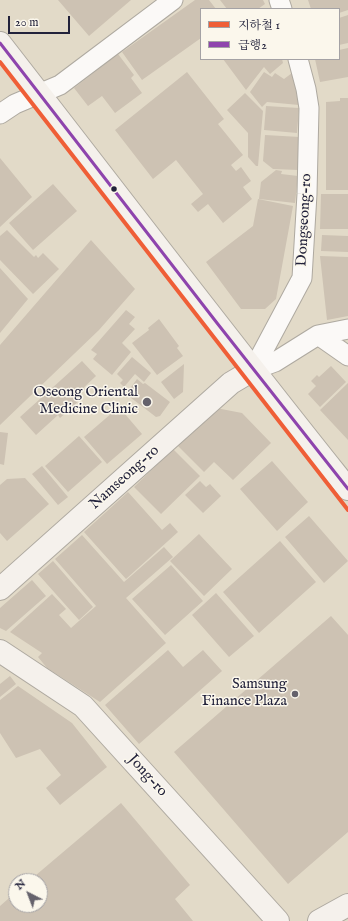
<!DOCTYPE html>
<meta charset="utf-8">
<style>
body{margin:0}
#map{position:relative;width:348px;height:921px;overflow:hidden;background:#e2dac8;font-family:"IM FELL English","Noto Serif KR",serif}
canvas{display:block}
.legend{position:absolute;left:200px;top:8px;width:140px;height:52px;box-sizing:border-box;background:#fbf7ec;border:1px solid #a4a2a5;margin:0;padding:5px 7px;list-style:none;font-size:12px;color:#22223b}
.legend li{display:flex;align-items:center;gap:8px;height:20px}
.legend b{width:20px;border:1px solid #a4a2a5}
.north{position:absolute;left:8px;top:873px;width:40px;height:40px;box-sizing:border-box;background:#fbf7ec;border:1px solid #a4a2a5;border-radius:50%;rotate:318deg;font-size:11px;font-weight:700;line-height:16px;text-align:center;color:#22223b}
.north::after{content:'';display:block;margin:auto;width:14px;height:18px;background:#65626c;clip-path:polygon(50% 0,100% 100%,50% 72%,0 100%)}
.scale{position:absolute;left:8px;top:16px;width:62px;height:18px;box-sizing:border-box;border:2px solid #22223b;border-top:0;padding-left:5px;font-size:12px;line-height:14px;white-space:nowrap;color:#22223b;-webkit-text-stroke:3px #fbf7ec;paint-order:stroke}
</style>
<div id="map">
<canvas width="348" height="921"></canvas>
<ul class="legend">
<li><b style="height:5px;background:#ef5e37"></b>지하철 1</li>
<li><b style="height:5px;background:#8e44ad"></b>급행2</li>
</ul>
<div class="north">N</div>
<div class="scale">20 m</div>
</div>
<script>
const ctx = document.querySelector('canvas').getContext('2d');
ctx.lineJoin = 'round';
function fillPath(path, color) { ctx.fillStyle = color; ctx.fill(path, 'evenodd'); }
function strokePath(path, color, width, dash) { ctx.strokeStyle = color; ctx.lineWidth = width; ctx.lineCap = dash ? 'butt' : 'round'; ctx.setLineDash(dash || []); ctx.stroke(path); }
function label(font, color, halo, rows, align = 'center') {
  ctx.font = font + ' "IM FELL English",serif'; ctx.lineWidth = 3; ctx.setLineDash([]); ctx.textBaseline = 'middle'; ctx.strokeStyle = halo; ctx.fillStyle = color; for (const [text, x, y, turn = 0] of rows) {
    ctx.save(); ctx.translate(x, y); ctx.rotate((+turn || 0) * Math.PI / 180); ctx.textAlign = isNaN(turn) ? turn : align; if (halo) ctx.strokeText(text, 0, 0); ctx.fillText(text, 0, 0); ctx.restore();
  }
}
fillPath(new Path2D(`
 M58 0H131L89 36Z
 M195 0H209L216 9H201V38L142 80 122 52Z
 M220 0H263L265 4 258 9H227Z
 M308 0H348V10L339 13V9H311Z
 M348 15V43L339 45V18Z
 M348 48V77L320 82 315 59H339V50Z
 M118 54 134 75 131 78 142 93 115 113 102 96 88 106 74 88Z
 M223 59H282L283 63 270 74 264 67 246 90Z
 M187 72 224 119 218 124 243 155 231 165 236 171 241 167 251 181 243 187 252 199 223 223 208 204 198 212 191 204 203 194 176 160 153 179 115 130Z
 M264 72 272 77 275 73 284 79 292 73 299 105 267 102 262 107 250 92Z
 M245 93 263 111 258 166H256L248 157V133L227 110Z
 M340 98H348V190H326V102L340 101Z
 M266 106 299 108 297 133 264 130Z
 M265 135 300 137 299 170 273 169 263 161Z
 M0 158 32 197 0 227Z
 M276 170 282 171 281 174 298 176 295 203 259 199 261 182Z
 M53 184 77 211 33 250 9 223Z
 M321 194H348V229H320Z
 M258 199 293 206 276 299 265 309H241L206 262 253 226Z
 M7 230 34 257 36 255 38 258 43 253 59 269 33 294 0 260V236Z
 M322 235 348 236V252L321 251Z
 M91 240 135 289 99 330 0 425V345Z
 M320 256 348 257V316L327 320Z
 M0 268 28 299 0 333Z
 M126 310 135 317 129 324 135 329 122 343 131 352 112 375 93 359 97 354 91 350Z
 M159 319 179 346 177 348 183 356 157 375 132 343 149 330 148 328Z
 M132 357 151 373 144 382 135 374 124 387 120 383 123 380 117 374Z
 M82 361 96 376 78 393 83 397 60 418 58 415 36 435 20 417Z
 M184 364 183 392 174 399 161 382Z
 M331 366 346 382 320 407 308 394 316 386 311 381 317 375 319 377Z
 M137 379 143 384 145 383 170 402 160 416 156 417 126 394Z
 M348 383V440L320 410Z
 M119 407 142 434 107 464 84 437Z
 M216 408 242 413 271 443 233 480 214 462 204 472 178 446Z
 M0 432 8 433 4 465 0 464Z
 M79 436 102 462 68 492 45 466Z
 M173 449 200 476 161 514 134 487Z
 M272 461 308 502 277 531 240 489Z
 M42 466 68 497 58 505 32 474Z
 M25 478 49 504 7 541 0 533V485L7 479Z
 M200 481 206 487 210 484 221 496 203 513 185 495Z
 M128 492 162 530 170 523 178 532 126 579 84 532Z
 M309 516 348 561 324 583 285 537Z
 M199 534 232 569 204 596 170 561Z
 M82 535 124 582 164 547 173 557 126 598 166 643 100 702 47 668 38 657 42 653 10 632 52 594 66 609 59 615 71 628 96 606 55 559Z
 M280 541 316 582 259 633 223 592Z
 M53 561 93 607 79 620 38 574Z
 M171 565 203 601 165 635 132 599Z
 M32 580 46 596 6 631 0 628V608Z
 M216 593 254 636 229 657 192 615Z
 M331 616 348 635V832L288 884 174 752Z
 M168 650 183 667 203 650 222 671 139 744 105 705Z
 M10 676 16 684 0 697V684Z
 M18 686 72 723 107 767 60 805 46 788 61 775 40 749 16 758 0 733V700Z
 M121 803 190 885 175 899 193 921H0V906L16 892V905H40V881H29Z`), '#cdc2b3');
const street = new Path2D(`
 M279 0 282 9
 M0 114 15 104 60 85 173 0
 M318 335 348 356
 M253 370 302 278 307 194 309 108 306 89 298 59
 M253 370 275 362 318 335 348 329`);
const secondary = new Path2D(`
 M0 43C116 192 230 342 348 489
 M0 589 231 383 253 370
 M0 651 83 706 278 921
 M319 921 348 905`);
strokePath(street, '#aea9a0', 21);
strokePath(secondary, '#aea9a0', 24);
strokePath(street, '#fbf9f7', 19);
strokePath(secondary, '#f5f1ec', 22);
strokePath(new Path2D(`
 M0 43 217 323 348 489`), '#8e44ad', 3);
strokePath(new Path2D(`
 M0 62 348 510`), '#ef5e37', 4);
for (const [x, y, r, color] of [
 [114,189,3.5,"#22223b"],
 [147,402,5,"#65626c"],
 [295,694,4,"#65626c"]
]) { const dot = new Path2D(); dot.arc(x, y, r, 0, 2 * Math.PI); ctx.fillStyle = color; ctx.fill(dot); strokePath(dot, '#fbf7ec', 1.5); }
label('15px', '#22223b', '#fbf7ec', [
 ["Dongseong-ro",305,220,-87],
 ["Namseong-ro",125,478,-42],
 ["Jong-ro",147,776,48]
]);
label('15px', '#22223b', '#fbf7ec', [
 ["Oseong Oriental",138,393],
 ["Medicine Clinic",138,410],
 ["Samsung",287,685],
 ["Finance Plaza",287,702]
], 'right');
</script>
